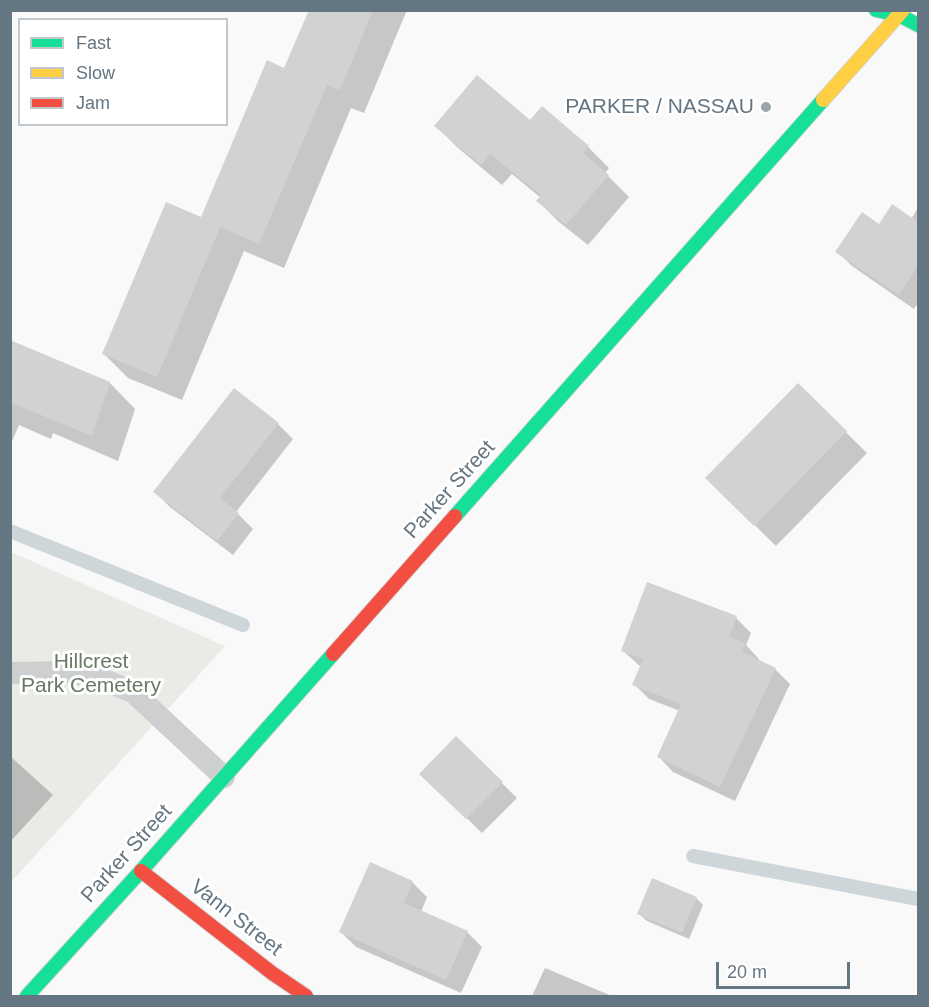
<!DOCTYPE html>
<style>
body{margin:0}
#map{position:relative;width:929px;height:1007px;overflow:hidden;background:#f9f9f9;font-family:Arial,sans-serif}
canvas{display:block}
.frame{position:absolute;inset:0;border:12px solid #657683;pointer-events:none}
.legend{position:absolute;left:18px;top:18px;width:210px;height:108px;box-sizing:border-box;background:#fff;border:2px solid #c1c8cd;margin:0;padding:8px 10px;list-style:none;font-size:18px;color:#657683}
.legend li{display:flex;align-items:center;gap:12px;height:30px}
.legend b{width:30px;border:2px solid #c1c8cd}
.scale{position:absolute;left:716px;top:962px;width:134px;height:27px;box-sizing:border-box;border:3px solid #657683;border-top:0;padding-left:8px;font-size:18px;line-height:21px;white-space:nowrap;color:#657683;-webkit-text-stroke:4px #fff;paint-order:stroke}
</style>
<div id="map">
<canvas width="929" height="1007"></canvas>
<div class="frame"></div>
<ul class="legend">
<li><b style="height:8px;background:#16e098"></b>Fast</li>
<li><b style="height:8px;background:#ffcf43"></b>Slow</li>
<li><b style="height:8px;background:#f24e42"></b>Jam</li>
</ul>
<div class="scale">20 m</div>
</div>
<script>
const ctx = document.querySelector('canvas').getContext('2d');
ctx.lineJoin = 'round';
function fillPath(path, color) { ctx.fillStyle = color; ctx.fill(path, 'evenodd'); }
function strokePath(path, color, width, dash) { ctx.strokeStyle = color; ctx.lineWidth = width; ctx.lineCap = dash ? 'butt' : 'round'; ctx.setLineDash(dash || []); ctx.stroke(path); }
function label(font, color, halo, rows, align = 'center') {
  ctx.font = font + ' Arial,sans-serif'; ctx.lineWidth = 6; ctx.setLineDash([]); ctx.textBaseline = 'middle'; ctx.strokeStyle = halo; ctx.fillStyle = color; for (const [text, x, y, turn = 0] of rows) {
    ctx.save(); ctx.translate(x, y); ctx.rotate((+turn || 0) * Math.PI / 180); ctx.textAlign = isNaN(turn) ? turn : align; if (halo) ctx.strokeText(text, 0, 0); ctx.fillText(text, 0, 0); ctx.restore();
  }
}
fillPath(new Path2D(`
 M11 552 225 646 11 882Z`), '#e8ebe6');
fillPath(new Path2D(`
 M310 10H407L364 113 351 108 284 268 244 251 182 400 128 378 103 353 201 219 285 70Z
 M530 122 588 147 609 168 605 173 629 197 588 245 559 222 538 201 541 198 512 174 502 185 457 147 436 126Z
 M918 208V303L914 309 852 266 837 251 879 226 911 219Z
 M10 353 110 383 135 409 118 461 53 433 51 439 19 425 10 446Z
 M798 385 867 453 776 546 707 478Z
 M234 390 278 424 293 439 236 512 253 529 233 555 170 507 155 492Z
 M736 618 751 633 746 645 759 659V661L775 669 790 684 735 801 673 772 659 757 680 711 649 699 634 684 641 667 622 650Z
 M456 738 517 798 482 833 421 774Z
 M10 756 53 795 10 842Z
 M412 882 427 897 421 912 467 932 482 947 461 993 356 947 341 932Z
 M696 898 703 905 689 939 647 921 639 914Z
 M545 968 612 996H532Z`), '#0003');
strokePath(new Path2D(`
 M10 531 243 625
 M693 856 918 899`), '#ced6d9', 14);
fillPath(new Path2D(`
 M309 10H373L340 90 327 85 259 244 220 227 157 377 102 354 166 202 201 217 267 60 284 68Z
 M477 75 530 120 542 106 589 146 583 153 609 175 566 225 536 201 541 195 490 154 481 165 434 126Z
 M892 204 918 222V266L899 295 835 252 862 212 879 224Z
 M10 340 110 382 92 436 10 402Z
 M798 383 847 431 754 526 705 478Z
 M234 388 279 423 220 498 239 513 217 541 153 492Z
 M647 582 737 616 729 637 745 643 742 652 776 668 720 787 657 757 681 704 632 685 643 659 621 651Z
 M456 736 503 782 466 819 419 774Z
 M370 862 413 881 404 903 468 931 446 980 339 932Z
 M652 878 697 897 682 933 637 914Z`), '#d0d2d3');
const fast = new Path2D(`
 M876 10 899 15 918 25
 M455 516 823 100
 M27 996 141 871 333 654`);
const slow = new Path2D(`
 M823 100 903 10`);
const jam = new Path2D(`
 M333 654 455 516
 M141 871 272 973 306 996`);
strokePath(fast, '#d5d6d7', 16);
strokePath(slow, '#d5d6d7', 16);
strokePath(jam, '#d5d6d7', 16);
strokePath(new Path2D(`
 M10 673 73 672 104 680 133 692 224 777`), '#cecfd0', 22);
strokePath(fast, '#16e098', 14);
strokePath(slow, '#ffcf43', 14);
strokePath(jam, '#f24e42', 14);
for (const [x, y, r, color] of [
 [766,107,6,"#99a4ac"]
]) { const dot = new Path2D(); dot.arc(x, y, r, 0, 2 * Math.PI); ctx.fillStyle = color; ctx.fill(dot); strokePath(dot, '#fff', 2); }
label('21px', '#657683', '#fff', [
 ["PARKER / NASSAU",754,107]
], 'right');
label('21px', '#657683', '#fff', [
 ["Parker Street",450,490,-48],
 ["Parker Street",127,854,-48],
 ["Vann Street",236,918,38]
]);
label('21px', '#687a64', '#fff', [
 ["Hillcrest",91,662],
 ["Park Cemetery",91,686]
]);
</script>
